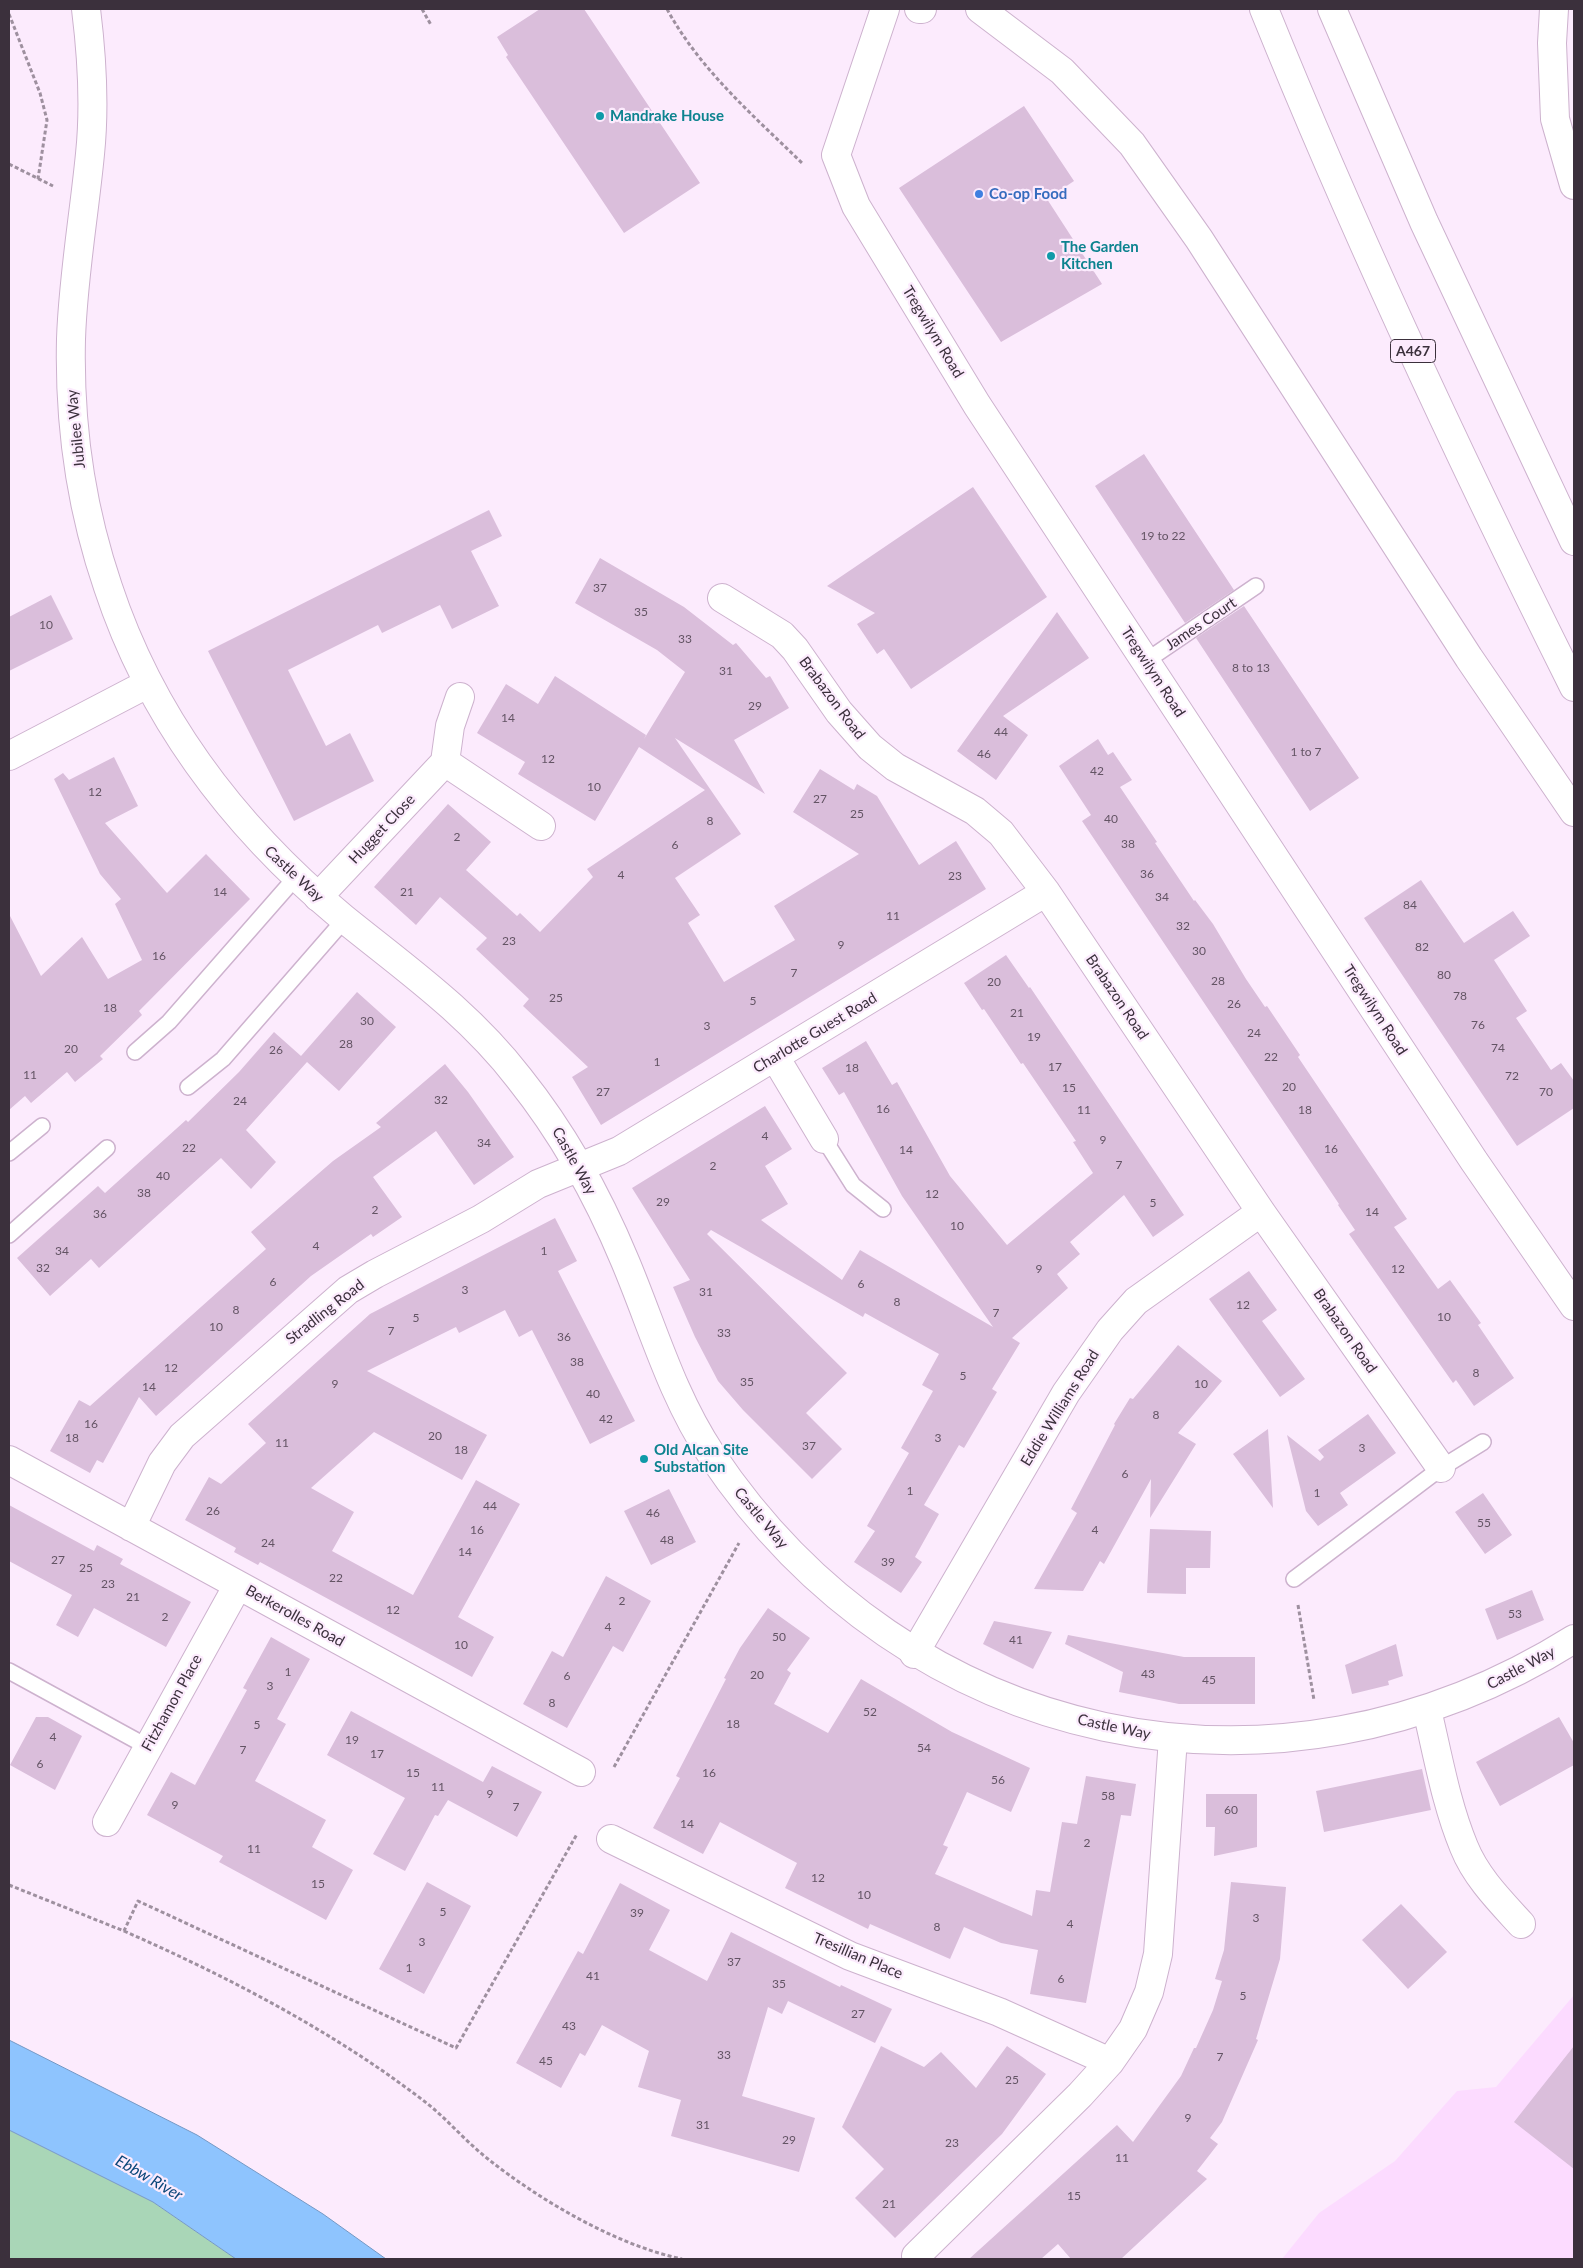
<!DOCTYPE html>
<style>
body{margin:0}
#map{position:relative;width:1583px;height:2268px;overflow:hidden;background:#fcebfd;font-family:Lato,sans-serif}
canvas{display:block}
.frame{position:absolute;inset:0;border:10px solid #3b303c;pointer-events:none}
</style>
<div id="map">
<canvas width="1583" height="2268"></canvas>
<div class="frame"></div>
</div>
<script>
const ctx = document.querySelector('canvas').getContext('2d');
ctx.lineJoin = 'round';
function fillPath(path, color) { ctx.fillStyle = color; ctx.fill(path, 'evenodd'); }
function strokePath(path, color, width, dash) { ctx.strokeStyle = color; ctx.lineWidth = width; ctx.lineCap = dash ? 'butt' : 'round'; ctx.setLineDash(dash || []); ctx.stroke(path); }
function label(font, color, halo, rows, align = 'center') {
  ctx.font = font + ' Lato,sans-serif'; ctx.lineWidth = 4.5; ctx.setLineDash([]); ctx.textBaseline = 'middle'; ctx.strokeStyle = halo; ctx.fillStyle = color; for (const [text, x, y, turn = 0] of rows) {
    ctx.save(); ctx.translate(x, y); ctx.rotate((+turn || 0) * Math.PI / 180); ctx.textAlign = isNaN(turn) ? turn : align; if (halo) ctx.strokeText(text, 0, 0); ctx.fillText(text, 0, 0); ctx.restore();
  }
}
fillPath(new Path2D(`
 M1574 1995V2259H1282L1319 2213 1395 2161 1457 2091 1496 2087Z`), '#fcdbff');
fillPath(new Path2D(`
 M9 2130 153 2202 236 2259H9Z`), '#a9d6b7');
const water = new Path2D(`
 M9 2040 197 2135 323 2214 386 2259H236L153 2202 9 2130Z`);
fillPath(water, '#8ec4fe');
strokePath(water, '#7598c4', 1);
fillPath(new Path2D(`
 M540 9H584L700 183 624 233 506 57 508 55 497 37Z
 M1024 106 1074 181 1047 199 1102 284 1001 342 899 188Z
 M1144 454 1234 590 1185 623 1095 486Z
 M973 487 1047 597 911 689 884 649 877 654 857 624 875 613 827 586Z
 M489 510 502 536 471 551 499 606 452 629 440 605 382 633 378 625 288 670 326 746 350 733 374 781 294 821 208 651Z
 M600 558 684 607 733 645 736 643 766 678 770 676 789 708 734 740 765 794 675 738 741 834 675 878 700 915 688 923 724 982 795 940 774 906 859 854 793 812 820 769 854 790 857 784 877 796 919 865 956 841 986 889 601 1125 572 1077 588 1067 523 1006 529 999 476 949 487 938 440 897 416 925 374 887 448 804 491 842 466 870 517 916 520 913 540 932 593 877 587 869 705 790 639 747 595 821 518 774 525 762 477 733 506 684 538 704 555 676 646 735 644 739 685 672 657 650 575 603Z
 M51 595 73 639 9 671V617Z
 M1244 606 1359 778 1310 811 1196 638Z
 M1057 612 1089 658 1003 716 1028 735 996 780 957 751Z
 M1098 739 1108 755 1113 752 1132 780 1120 787 1157 842 1155 843 1194 901 1195 900 1213 924 1246 979 1265 1007 1267 1006 1300 1055 1298 1057 1407 1219 1394 1227 1438 1289 1450 1280 1481 1323 1478 1325 1514 1378 1474 1406 1456 1380 1453 1383 1349 1234 1355 1230 1338 1205 1339 1204 1082 821 1091 815 1059 766Z
 M114 757 138 806 105 823 167 893 206 854 250 899 139 1011 142 1015 100 1056 103 1059 75 1082 67 1072 31 1103 25 1096 9 1110V914L41 976 82 937 108 979 142 960 115 904 121 899 100 874 54 779 63 773 69 780Z
 M1421 880 1464 943 1513 911 1530 936 1494 960 1527 1011 1516 1018 1551 1070 1561 1063 1574 1081V1108L1517 1146 1364 918Z
 M1006 955 1029 988 1030 987 1184 1215 1153 1237 1124 1195 1070 1242 1080 1254 1057 1274 1068 1288 1012 1338 1020 1343 992 1389 997 1392 964 1448 959 1445 924 1505 939 1514 915 1557 922 1562 901 1593 854 1562 875 1531 867 1526 909 1453 901 1448 933 1391 922 1385 939 1354 865 1313 863 1317 711 1230 707 1234 847 1373 806 1413 842 1449 812 1479 743 1410 718 1381 695 1337 673 1287 690 1280 632 1188 765 1106 792 1149 765 1166 788 1204 761 1220 842 1280 860 1250 993 1327 902 1196 844 1092 839 1095 822 1068 866 1041 892 1085 897 1082 950 1176 1007 1245 1093 1173 1073 1142 1076 1141 1023 1063 1021 1064 984 1009 982 1010 964 983Z
 M357 992 396 1027 339 1091 307 1062 246 1130 276 1162 251 1189 221 1158 99 1268 91 1259 50 1296 17 1258 98 1186 105 1193 186 1120 188 1122 239 1072 274 1032 301 1056Z
 M445 1064 468 1092 514 1157 474 1185 436 1131 373 1177 402 1217 373 1237 371 1234 311 1276 156 1416 139 1397 103 1463 97 1460 90 1473 50 1451 79 1400 90 1406 266 1249 251 1232 333 1161 381 1127 376 1123Z
 M555 1218 577 1261 558 1271 635 1421 590 1444 532 1330 519 1337 505 1310 459 1333 456 1327 367 1371 487 1435 462 1480 374 1432 311 1488 354 1512 332 1551 413 1595 476 1480 520 1504 458 1617 494 1637 472 1677 260 1562 258 1565 234 1552 236 1548 185 1520 209 1477 221 1484 266 1443 248 1424 370 1314Z
 M1249 1271 1277 1310 1262 1321 1305 1379 1280 1397 1209 1299Z
 M1178 1345 1222 1381 1178 1433 1196 1444 1150 1518 1151 1479 1104 1564 1100 1561 1083 1591 1034 1589 1077 1513 1071 1509 1115 1425 1114 1424 1130 1398 1133 1399Z
 M1368 1414 1396 1453 1340 1493 1348 1505 1318 1526 1306 1511 1287 1435 1320 1461 1324 1457 1318 1450Z
 M1268 1429 1273 1508 1233 1454Z
 M669 1489 696 1542 651 1565 624 1511Z
 M1483 1493 1512 1535 1485 1554 1455 1512Z
 M9 1505 94 1551 97 1545 123 1559 120 1564 191 1602 166 1647 94 1608 78 1637 56 1625 72 1595 9 1561Z
 M1150 1529 1211 1531 1210 1568H1186V1594L1147 1593Z
 M606 1576 651 1601 623 1652 613 1646 567 1728 523 1704 552 1651 563 1657Z
 M1532 1590 1544 1620 1497 1640 1485 1609Z
 M768 1608 810 1638 787 1670 791 1673 774 1704 828 1733 861 1679 952 1732 1030 1768 1011 1812 967 1792 943 1845 948 1847 935 1874 1032 1916 1036 1890 1050 1892 1062 1822 1077 1824 1086 1776 1136 1784 1131 1816 1121 1815 1086 2003 1030 1994 1038 1950 1001 1943 964 1927 950 1959 870 1924 868 1929 785 1888 797 1863 720 1822 703 1854 653 1828 680 1778 676 1776 726 1679 724 1678 740 1648Z
 M994 1621 1052 1632 1033 1669 983 1644Z
 M1068 1635 1184 1657H1255V1704H1179L1119 1692 1123 1672 1065 1644Z
 M271 1637 310 1659 277 1719 286 1724 255 1781 326 1820 312 1847 353 1870 326 1920 219 1862 223 1856 147 1815 171 1772 195 1785 247 1690 243 1688Z
 M1396 1644 1403 1676 1388 1681 1389 1685 1352 1694 1345 1665Z
 M351 1711 483 1782 492 1766 542 1792 517 1837 448 1800 438 1816 435 1815 405 1871 373 1854 405 1798 327 1755Z
 M36 1717H48L82 1736 55 1790 10 1765Z
 M1559 1717 1574 1743V1765L1500 1806 1476 1762Z
 M1422 1769 1431 1810 1324 1832 1316 1791Z
 M1206 1794H1257V1847L1214 1856 1215 1827H1206Z
 M427 1882 471 1906 424 1994 379 1969Z
 M1231 1882 1286 1887 1280 1959 1256 2039 1258 2040 1222 2122 1210 2138 1218 2144 1197 2171 1207 2179 1121 2259H1071L1058 2244 1041 2259H969L1117 2125 1133 2142 1181 2076 1194 2048H1196L1213 2010 1222 1981 1215 1979 1224 1950Z
 M620 1883 670 1910 649 1950 707 1981 731 1932 840 1987 841 1985 892 2009 875 2043 788 2001 782 2014 768 2007 742 2096 815 2118 799 2172 671 2136 681 2100 638 2087 649 2051 602 2025 585 2056 580 2053 561 2088 516 2063 578 1951 583 1954Z
 M1401 1904 1447 1952 1408 1989 1362 1940Z
 M881 2046 924 2067 941 2052 976 2088 1007 2046 1046 2074 1002 2134 895 2238 855 2198 884 2169 842 2127Z
 M1574 2046V2169L1514 2122Z`), '#dabedb');
const lane = new Path2D(`
 M1146 661 1256 586
 M135 1052 169 1022 296 877
 M188 1087 223 1059 345 919
 M824 1139 853 1185 883 1209
 M9 1153 42 1126
 M9 1235 107 1148
 M1294 1579 1441 1468 1483 1442
 M9 1671 148 1747`);
const street = new Path2D(`
 M885 9 836 155 856 206 977 405 1474 1161 1574 1306
 M722 598 782 635 795 649 839 712 870 747 895 767 975 811 1001 833 1046 892 1261 1212 1441 1468
 M445 762 541 826
 M318 897 445 762 450 726 460 697
 M775 1057 824 1139
 M9 1460 581 1772
 M131 1527 162 1463 182 1436 348 1290 375 1274 481 1219 538 1184 619 1151 1046 892
 M914 1654 1066 1393 1110 1330 1136 1301 1261 1212
 M1427 1710C1438 1756 1446 1804 1464 1847 1476 1877 1500 1901 1521 1924
 M107 1822 238 1585
 M611 1839 850 1956 999 2012 1110 2062
 M916 2256 1080 2095 1110 2062 1133 2029 1149 1992 1158 1954 1173 1738`);
const secondary = new Path2D(`
 M86 9C92 57 95 106 90 154 84 216 73 277 71 339 69 423 81 508 108 587 152 720 236 829 343 918 406 969 468 1012 519 1078 563 1133 598 1196 625 1261 652 1325 672 1396 711 1454 907 1748 1276 1826 1574 1639
 M919 9H922
 M9 756 147 684`);
const primary = new Path2D(`
 M980 9 1062 71 1132 144 1199 239 1469 658 1574 812
 M1264 9C1357 239 1463 465 1574 687
 M1332 9 1424 222 1574 541
 M1554 9 1552 43 1555 119 1574 185`);
strokePath(lane, '#cdb2ce', 18);
strokePath(street, '#cdb2ce', 30);
strokePath(secondary, '#cdb2ce', 30);
strokePath(primary, '#cdb2ce', 30);
strokePath(new Path2D(`
 M422 9 431 25
 M667 9C700 70 754 116 803 164
 M9 14 40 93 47 120 38 179
 M9 164 53 186
 M1298 1605 1314 1700
 M614 1767 739 1543
 M9 1885 124 1931 138 1901 456 2048 577 1834
 M124 1931C217 1972 307 2018 390 2076 405 2087 421 2098 435 2110 453 2126 469 2144 488 2159 541 2201 616 2245 682 2259`), '#9e909f', 3, [4, 2.5]);
strokePath(lane, '#fff', 15);
strokePath(street, '#fff', 28);
strokePath(secondary, '#fff', 28);
strokePath(primary, '#fff', 28);
for (const [x, y, r, color] of [
 [600,116,5,"#0f9aa8"],
 [979,194,5,"#3f7fe0"],
 [1051,256,5,"#0f9aa8"],
 [644,1459,5,"#0f9aa8"]
]) { const dot = new Path2D(); dot.arc(x, y, r, 0, 2 * Math.PI); ctx.fillStyle = color; ctx.fill(dot); strokePath(dot, '#fcebfd', 2); }
label('12px', '#635464', null, [
 ["19 to 22",1163,536],
 ["37",600,588],
 ["35",641,612],
 ["10",46,625],
 ["33",685,639],
 ["8 to 13",1251,668],
 ["31",726,671],
 ["29",755,706],
 ["14",508,718],
 ["44",1001,732],
 ["1 to 7",1306,752],
 ["46",984,754],
 ["12",548,759],
 ["42",1097,771],
 ["10",594,787],
 ["12",95,792],
 ["27",820,799],
 ["25",857,814],
 ["40",1111,819],
 ["8",710,821],
 ["2",457,837],
 ["38",1128,844],
 ["6",675,845],
 ["36",1147,874],
 ["4",621,875],
 ["23",955,876],
 ["14",220,892],
 ["21",407,892],
 ["34",1162,897],
 ["84",1410,905],
 ["11",893,916],
 ["32",1183,926],
 ["23",509,941],
 ["9",841,945],
 ["82",1422,947],
 ["30",1199,951],
 ["16",159,956],
 ["7",794,973],
 ["80",1444,975],
 ["28",1218,981],
 ["20",994,982],
 ["78",1460,996],
 ["25",556,998],
 ["5",753,1001],
 ["26",1234,1004],
 ["18",110,1008],
 ["21",1017,1013],
 ["30",367,1021],
 ["76",1478,1025],
 ["3",707,1026],
 ["24",1254,1033],
 ["19",1034,1037],
 ["28",346,1044],
 ["74",1498,1048],
 ["20",71,1049],
 ["26",276,1050],
 ["22",1271,1057],
 ["1",657,1062],
 ["17",1055,1067],
 ["18",852,1068],
 ["11",30,1075],
 ["72",1512,1076],
 ["20",1289,1087],
 ["15",1069,1088],
 ["27",603,1092],
 ["70",1546,1092],
 ["32",441,1100],
 ["24",240,1101],
 ["16",883,1109],
 ["11",1084,1110],
 ["18",1305,1110],
 ["4",765,1136],
 ["9",1103,1140],
 ["34",484,1143],
 ["22",189,1148],
 ["16",1331,1149],
 ["14",906,1150],
 ["7",1119,1165],
 ["2",713,1166],
 ["40",163,1176],
 ["38",144,1193],
 ["12",932,1194],
 ["29",663,1202],
 ["5",1153,1203],
 ["2",375,1210],
 ["14",1372,1212],
 ["36",100,1214],
 ["10",957,1226],
 ["4",316,1246],
 ["34",62,1251],
 ["1",544,1251],
 ["32",43,1268],
 ["9",1039,1269],
 ["12",1398,1269],
 ["6",273,1282],
 ["6",861,1284],
 ["3",465,1290],
 ["31",706,1292],
 ["8",897,1302],
 ["12",1243,1305],
 ["8",236,1310],
 ["7",996,1313],
 ["10",1444,1317],
 ["5",416,1318],
 ["10",216,1327],
 ["7",391,1331],
 ["33",724,1333],
 ["36",564,1337],
 ["38",577,1362],
 ["12",171,1368],
 ["8",1476,1373],
 ["5",963,1376],
 ["35",747,1382],
 ["9",335,1384],
 ["10",1201,1384],
 ["14",149,1387],
 ["40",593,1394],
 ["8",1156,1415],
 ["42",606,1419],
 ["16",91,1424],
 ["20",435,1436],
 ["18",72,1438],
 ["3",938,1438],
 ["11",282,1443],
 ["37",809,1446],
 ["3",1362,1448],
 ["18",461,1450],
 ["6",1125,1474],
 ["1",910,1491],
 ["1",1317,1493],
 ["44",490,1506],
 ["26",213,1511],
 ["46",653,1513],
 ["55",1484,1523],
 ["16",477,1530],
 ["4",1095,1530],
 ["48",667,1540],
 ["24",268,1543],
 ["14",465,1552],
 ["27",58,1560],
 ["39",888,1562],
 ["25",86,1568],
 ["22",336,1578],
 ["23",108,1584],
 ["21",133,1597],
 ["2",622,1601],
 ["12",393,1610],
 ["53",1515,1614],
 ["2",165,1617],
 ["4",608,1627],
 ["50",779,1637],
 ["41",1016,1640],
 ["10",461,1645],
 ["1",288,1672],
 ["43",1148,1674],
 ["20",757,1675],
 ["6",567,1676],
 ["45",1209,1680],
 ["3",270,1686],
 ["8",552,1703],
 ["52",870,1712],
 ["18",733,1724],
 ["5",257,1725],
 ["4",53,1737],
 ["19",352,1740],
 ["54",924,1748],
 ["7",243,1750],
 ["17",377,1754],
 ["6",40,1764],
 ["15",413,1773],
 ["16",709,1773],
 ["56",998,1780],
 ["11",438,1787],
 ["9",490,1794],
 ["58",1108,1796],
 ["9",175,1805],
 ["7",516,1807],
 ["60",1231,1810],
 ["14",687,1824],
 ["2",1087,1843],
 ["11",254,1849],
 ["12",818,1878],
 ["15",318,1884],
 ["10",864,1895],
 ["5",443,1912],
 ["39",637,1913],
 ["3",1256,1918],
 ["4",1070,1924],
 ["8",937,1927],
 ["3",422,1942],
 ["37",734,1962],
 ["1",409,1968],
 ["41",593,1976],
 ["6",1061,1979],
 ["35",779,1984],
 ["5",1243,1996],
 ["27",858,2014],
 ["43",569,2026],
 ["33",724,2055],
 ["7",1220,2057],
 ["45",546,2061],
 ["25",1012,2080],
 ["9",1188,2118],
 ["31",703,2125],
 ["29",789,2140],
 ["23",952,2143],
 ["11",1122,2158],
 ["15",1074,2196],
 ["21",889,2204]
]);
for (const [x, y, w] of [
 [1413,351,45]
]) { const box = new Path2D(); box.roundRect(x - w / 2, y - 11.5, w, 23, 4); ctx.fillStyle = '#fcebfd'; ctx.fill(box); strokePath(box, '#3b303c', 1); }
label('bold 14px', '#3b303c', null, [
 ["A467",1413,351]
]);
label('bold 15px', '#0d838f', '#fcebfd', [
 ["Mandrake House",610,116],
 ["The Garden",1061,247],
 ["Kitchen",1061,264],
 ["Old Alcan Site",654,1450],
 ["Substation",654,1467]
], 'left');
label('bold 15px', '#366cbe', '#fcebfd', [
 ["Co-op Food",989,194]
], 'left');
label('15px', '#3b303c', '#fcebfd', [
 ["Tregwilym Road",933,332,59],
 ["Jubilee Way",76,429,-96],
 ["James Court",1201,624,-34],
 ["Tregwilym Road",1153,672,57],
 ["Brabazon Road",832,698,53],
 ["Hugget Close",382,829,-47],
 ["Castle Way",294,874,43],
 ["Brabazon Road",1117,997,56],
 ["Tregwilym Road",1375,1010,57],
 ["Charlotte Guest Road",815,1033,-31],
 ["Castle Way",574,1161,61],
 ["Stradling Road",325,1312,-38],
 ["Brabazon Road",1345,1331,55],
 ["Eddie Williams Road",1060,1408,-58],
 ["Castle Way",761,1518,50],
 ["Berkerolles Road",295,1616,29],
 ["Castle Way",1521,1668,-28],
 ["Fitzhamon Place",172,1703,-61],
 ["Castle Way",1114,1727,12],
 ["Tresillian Place",858,1956,23]
]);
label('italic 16px', '#0a4679', '#fcebfd', [
 ["Ebbw River",149,2178,30]
]);
</script>
